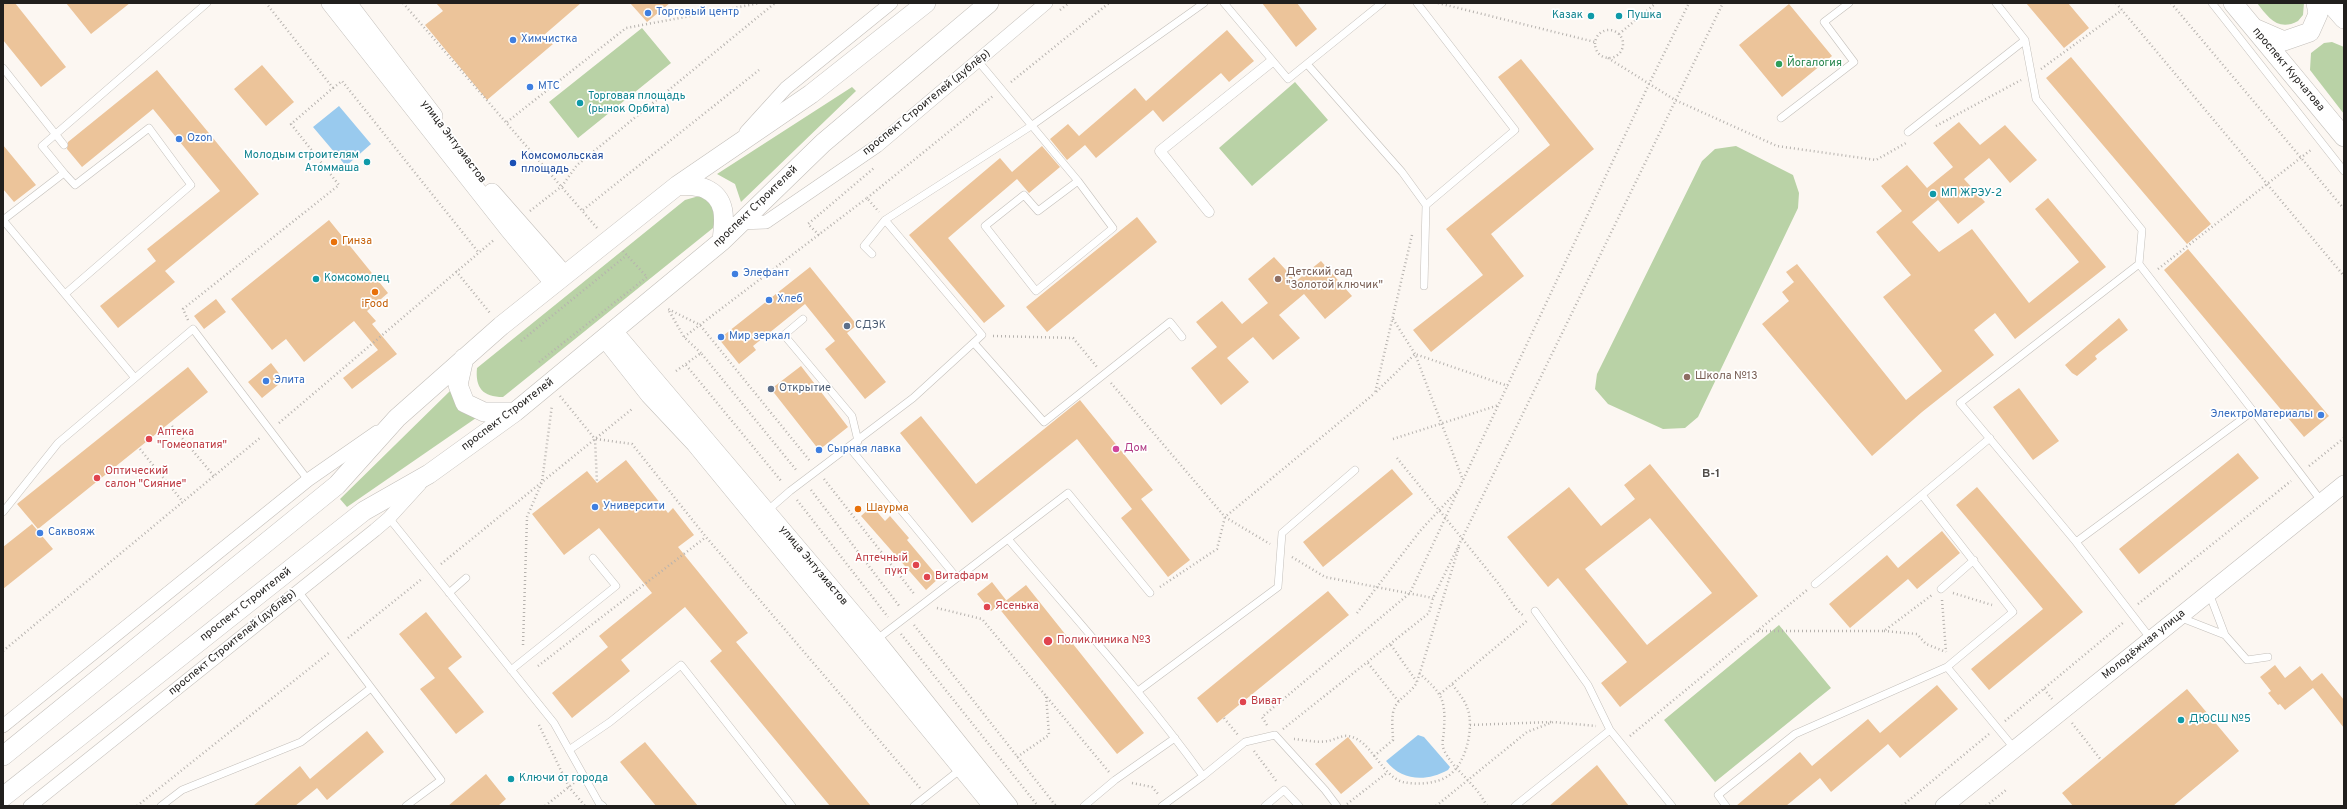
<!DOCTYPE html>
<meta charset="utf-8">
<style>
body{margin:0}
#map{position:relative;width:2347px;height:809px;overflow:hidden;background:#fcf7f2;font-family:Overpass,sans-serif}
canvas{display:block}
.frame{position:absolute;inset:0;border:4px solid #211f1d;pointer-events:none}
</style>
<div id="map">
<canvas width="2347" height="809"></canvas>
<div class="frame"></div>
</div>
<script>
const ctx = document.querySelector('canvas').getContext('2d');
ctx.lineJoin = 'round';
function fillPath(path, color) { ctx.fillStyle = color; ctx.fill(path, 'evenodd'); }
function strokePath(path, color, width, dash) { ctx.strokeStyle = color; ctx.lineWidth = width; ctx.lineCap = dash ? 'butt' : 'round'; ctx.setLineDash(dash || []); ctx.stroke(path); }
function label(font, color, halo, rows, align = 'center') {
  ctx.font = font + ' Overpass,sans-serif'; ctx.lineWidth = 3.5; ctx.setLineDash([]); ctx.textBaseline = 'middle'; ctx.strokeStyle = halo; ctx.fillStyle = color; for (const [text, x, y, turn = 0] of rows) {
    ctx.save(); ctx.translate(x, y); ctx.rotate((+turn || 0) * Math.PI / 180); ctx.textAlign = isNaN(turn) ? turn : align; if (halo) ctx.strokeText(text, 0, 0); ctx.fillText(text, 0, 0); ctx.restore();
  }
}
fillPath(new Path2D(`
 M2257 3H2304L2303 15 2298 21C2278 32 2268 17 2257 3Z
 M642 28 671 63 578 138 549 102Z
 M2332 42 2344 47V114L2310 70 2311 53 2324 43Z
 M1295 82 1328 120 1252 186 1219 148Z
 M852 87 856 91 741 202 735 184 717 174Z
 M1736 146 1793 175 1799 193 1798 208 1698 417 1685 428 1663 429 1608 404 1595 389 1597 374 1702 161 1715 149Z
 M699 196C712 201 719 215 713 228L503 397C483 397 475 388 477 368L685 200Z
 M450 391 476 418 347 507 340 499Z
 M1779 625 1831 688 1715 782 1664 720Z`), '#b9d2a6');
fillPath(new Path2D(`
 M339 106 371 144 346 166 313 127Z
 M1418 735 1424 737 1450 767 1448 770C1426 782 1402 781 1386 761Z`), '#99caee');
fillPath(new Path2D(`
 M3 3H15L66 67 41 87 3 40Z
 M66 3H130L91 34Z
 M436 3H581L544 35 553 44 487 100 425 25 443 11Z
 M630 3H670L647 22Z
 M1262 3H1297L1317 29 1296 47Z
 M2026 3H2068L2089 28 2064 48Z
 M1789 4 1832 56 1782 97 1739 45Z
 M1227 30 1254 61 1229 82 1221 73 1163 122 1153 110 1096 158 1085 145 1067 160 1050 139 1068 124 1079 136 1135 88 1146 101Z
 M2071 57 2211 224 2187 244 2046 78Z
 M1521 59 1594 149 1491 234 1524 276 1431 352 1413 330 1483 275 1446 229 1550 145 1498 77Z
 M262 65 294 102 266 126 234 89Z
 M157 70 259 194 165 271 175 282 118 328 100 306 156 261 147 249 220 191 153 109 82 167 67 149 68 142Z
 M1959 122 1980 145 2005 125 2037 160 2010 183 1989 158 1964 179 1985 202 1958 224 1938 200 1912 222 1939 252 1972 229 2029 303 2079 262 2035 209 2048 198 2106 267 2015 339 1995 313 1974 330 1994 355 1922 412 1872 456 1762 324 1789 301 1782 292 1794 282 1786 272 1797 264 1906 400 1942 371 1883 297 1911 275 1876 232 1902 211 1881 186 1907 165 1927 188 1953 167 1933 143Z
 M3 145 36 185 14 202 3 189Z
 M1042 146 1060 167 1029 193 1017 179 948 238 1005 306 984 323 909 235 1000 158 1012 172Z
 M1137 217 1157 242 1047 332 1026 307Z
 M329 220 388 293 367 311 376 321 372 324 397 354 352 389 343 378 378 350 354 321 304 362 286 339 272 350 231 299Z
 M2188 249 2329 416 2304 437 2164 270Z
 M1274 257 1296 281 1321 261 1352 296 1325 319 1304 294 1279 315 1300 338 1273 360 1253 337 1227 358 1249 382 1221 405 1191 368 1217 347 1196 322 1222 301 1242 324 1268 303 1248 279Z
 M810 267 857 325 847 333 886 382 865 399 825 349 835 341 805 304 753 346 756 350 739 364 719 339Z
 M216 299 226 312 204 329 194 316Z
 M2119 318 2128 330 2095 356 2097 359 2077 376 2072 373 2065 365Z
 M271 363 284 380 262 398 248 382Z
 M801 366 848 427 819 450 771 389Z
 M188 367 208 392 38 529 17 504Z
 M2019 388 2059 441 2033 460 1993 407Z
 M1080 400 1153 490 1141 499 1190 560 1168 577 1121 518 1132 509 1077 439 972 523 900 433 921 416 976 484Z
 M2238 453 2259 478 2139 574 2119 549Z
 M626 460 668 513 673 508 694 535 678 547 748 633 736 642 871 806H830L710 661 722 651 685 607 621 660 630 671 572 718 552 693 608 647 599 636 652 593 599 528 564 555 532 514 587 471 597 483Z
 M1650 464 1758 596 1620 707 1601 683 1627 662 1558 578 1548 587 1507 537 1569 487 1601 526 1635 499 1624 485ZM1650 518 1712 593 1647 645 1585 569Z
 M1392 469 1413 494 1323 567 1303 542Z
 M1977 487 2083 612 1989 690 1971 669 2043 609 1956 505Z
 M872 506 885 521 890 516 909 538 907 540 939 578 926 590 861 516Z
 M32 524 53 549 3 589V547Z
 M1942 531 1960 553 1917 589 1908 579 1850 628 1829 604 1887 555 1898 568Z
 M992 582 1006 600 991 611 977 594Z
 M1026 585 1144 733 1117 754 998 607Z
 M1328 591 1349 615 1217 723 1197 698Z
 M426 612 462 657 448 668 484 712 456 734 420 689 435 678 399 634Z
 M2275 665 2285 678 2300 666 2312 681 2322 673 2344 700V728L2313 688 2285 710 2280 704 2278 705 2268 693 2271 691 2260 677Z
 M1937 685 1958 709 1900 758 1888 744 1831 792 1820 778 1786 806H1736L1800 752 1812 766 1868 719 1880 733Z
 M2187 689 2239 751 2173 806H2073L2062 793Z
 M367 731 384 752 327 800 317 788 295 806H253L300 766 310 779Z
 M1348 737 1373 768 1341 794 1315 764Z
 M645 742 698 806H656L620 762Z
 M1597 765 1629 806H1549Z
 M486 774 506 799 498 806H448Z`), '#ecc49a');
const service = new Path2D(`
 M1224 3 1288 79 1382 3
 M1996 3 2025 40 2036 99 2142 230 2139 264
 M2212 3 2344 171
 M978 61 1078 181 1113 228 1036 291 985 226 1024 195 1038 211 1078 181
 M1307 64 1402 172 1426 205 1515 130 1417 3
 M3 68 64 145
 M1781 118 1854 62 1824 22 1849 3
 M1908 132 2025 40
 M64 173 75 185 149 128 191 185 65 294
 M872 254 864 246 885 220 1031 126 1204 3
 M1424 286 1426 205
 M803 319 784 335 852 416 858 441
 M974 343 1044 422 1170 322 1182 337
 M135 378 3 220 64 173 42 146 207 3
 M2253 411 2322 502
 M849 447 957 578
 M767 511 790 491 913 398 982 335 885 220
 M3 512 58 443 193 329 308 480
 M389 518 554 723 599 803 603 806
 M1008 539C1074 617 1143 693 1203 776L1245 742 1275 735 1325 790 1337 806
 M2076 542 2253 411 2139 264 1960 403 2076 542 2151 639
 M1815 584 1990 438
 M1941 589 1974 560
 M298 591 441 780 406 806
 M449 593 466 578
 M2209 593 2225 635
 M1535 611 1588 685 1610 730 1672 806
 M2179 617 2225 635 2247 660 2268 657
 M876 640 1068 493 1150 593
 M1947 667 2014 748
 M511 670 616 586 593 558
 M1138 691 1278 587 1282 533 1355 470
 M569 750 610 722 681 665 792 806
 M161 806 182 790 301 742 371 688
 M914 806 961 769
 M1084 806 1115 780 1175 738
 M1162 806 1203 776
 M1265 806 1284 790 1299 806
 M1515 806 1610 730
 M1726 806 1718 795 1795 734 1947 667 2013 612 1922 495`);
const pedestrian = new Path2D(`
 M1209 212 1160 151 1271 62`);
const minor = new Path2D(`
 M746 132 786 88 891 3
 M739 223 766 222 877 146 1046 3
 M3 726 308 480 377 432
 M30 806 375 530 389 518 420 484`);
const tertiary = new Path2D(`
 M330 3 508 229 554 284
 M348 3 434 116
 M492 192 565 275
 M613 330 876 640 1009 806
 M604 338 649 395 695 444 992 806
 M1944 806 2344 484`);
const secondary = new Path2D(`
 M2233 3 2344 137
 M2330 3 2344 19
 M2254 28 2284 41 2310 32 2318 14 2316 3
 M678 185C686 186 698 185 706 189 728 199 724 222 722 241
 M464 358 458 385 465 403 484 412H515
 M3 756 337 485 397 418 501 326 678 185 811 94 926 3
 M3 797 364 511 429 474 515 412 722 241 823 143 989 3`);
strokePath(service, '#c3bfba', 8);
strokePath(pedestrian, '#c3bfba', 11);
strokePath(minor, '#c3bfba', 14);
strokePath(tertiary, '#c3bfba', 18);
strokePath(secondary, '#c3bfba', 20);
strokePath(new Path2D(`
 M403 3 597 228
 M1438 3 1595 42
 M2116 3 2344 276
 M2171 3 2344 209
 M1060 10 1069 3
 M1595 44a14 14 0 1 1 28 0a14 14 0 1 1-28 0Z
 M1619 34 1656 3
 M1608 58 1675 100 1777 146 1876 160 1906 143
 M2041 69 2122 10
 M1011 82 1109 3
 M333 88 342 81 479 253
 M507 122 626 28 760 3
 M1936 126 2021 80
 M867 198 993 96
 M583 210 759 70
 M530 211 562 186 577 165 775 3
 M819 235 808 224 874 168
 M1412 235 1375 393 1415 354 1508 386
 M623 251 647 277
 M2158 269 2312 149
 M456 271 490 313
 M1393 319 1415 354 1463 480
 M188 320 183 309 339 185 291 124 333 88 266 3
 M993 336 1073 338 1097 367
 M684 337 867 198 879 212
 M521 341 627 255
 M701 353 684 337 668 309 700 325 810 461
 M539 362 647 277
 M686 365 782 482
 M676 371 701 353 797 471
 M1111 383 1225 517 1270 544
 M560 396 595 439 597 483
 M279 423 495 239
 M172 426 214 476
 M596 439 632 444 706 537 920 788
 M1393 439 1499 405
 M140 449 183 502
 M1397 458 1498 583 1517 610 1524 616
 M2309 466 2344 438
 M824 479 915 595
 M811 490 900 607
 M797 500 888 617
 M1292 557 1325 577 1433 598
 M441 564 632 409
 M1160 587 1217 549 1225 517 1375 393
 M1953 593 1992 605
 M1942 600 1946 652
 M2138 604 2291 481
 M937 608 982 619 1109 772
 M1357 613 1420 531 1458 490
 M914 625 1056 806
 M1758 631H1884L1932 595
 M1884 631 1917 634 1926 644 1946 652
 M901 634 1038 806
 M348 638 423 578
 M523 645 527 517 542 482 552 405
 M1391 645 1417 682
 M3 651 261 437
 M1368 663 1399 702
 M538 666 706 537
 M1419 673C1441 693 1446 698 1444 729 1444 736 1441 743 1444 750 1451 765 1463 774 1473 786 1479 792 1483 799 1487 806
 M2044 689 2052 699
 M1440 694 1528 620
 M1224 718 1238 735
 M2005 721 2124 622
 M2072 723 2101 760
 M539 725 569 787 585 806
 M1267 725 1262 717 1410 593 1649 84 1689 3
 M1470 725 1551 722
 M1283 729 1429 613 1433 598 1723 3
 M1630 736 1807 590
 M1294 739C1304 740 1318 743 1328 741 1334 740 1342 735 1348 736 1371 739 1381 776 1403 782 1416 785 1436 784 1448 776 1466 765 1475 726 1467 707 1464 699 1457 691 1452 684
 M1254 751 1277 782
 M1374 756 1393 740C1393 731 1390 714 1396 705 1402 696 1412 692 1417 682L1459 547
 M1017 757 1049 735 1046 694
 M1132 783 1152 787 1159 795
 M1347 804 1388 772
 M137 806 330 652
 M545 806 575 782
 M1436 806 1527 732 1553 722 1596 726
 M1902 806 1989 734
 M1986 806 2006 790`), '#b6b2ae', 2.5, [1, 3]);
strokePath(service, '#fff', 7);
strokePath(pedestrian, '#fff', 10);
strokePath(minor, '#fff', 13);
strokePath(tertiary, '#fff', 17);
strokePath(secondary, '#fff', 19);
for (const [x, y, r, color] of [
 [648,13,4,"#3f7fe0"],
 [1591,16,4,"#0f9aa8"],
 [1619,16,4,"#0f9aa8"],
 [513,40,4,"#3f7fe0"],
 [1779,64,4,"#2e9e5b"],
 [530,87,4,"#3f7fe0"],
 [580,103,4,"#0f9aa8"],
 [179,139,4,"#3f7fe0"],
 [367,162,4,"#0f9aa8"],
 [513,163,4,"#1a4fb4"],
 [1933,194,4,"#0f9aa8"],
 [334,242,4,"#e8710a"],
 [735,274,4,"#3f7fe0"],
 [316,279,4,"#0f9aa8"],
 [1278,279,4,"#8d6e63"],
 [375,292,4,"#e8710a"],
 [769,300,4,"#3f7fe0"],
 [847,326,4,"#5c6f8a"],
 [721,337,4,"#3f7fe0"],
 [1687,377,4,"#8d6e63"],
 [266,381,4,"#3f7fe0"],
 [771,389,4,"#5c6f8a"],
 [2321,415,4,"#3f7fe0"],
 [149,439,4,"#e0444e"],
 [1116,449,4,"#d1479c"],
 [819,450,4,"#3f7fe0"],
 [97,478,4,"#e0444e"],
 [595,507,4,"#3f7fe0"],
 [858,509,4,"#e8710a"],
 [40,533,4,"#3f7fe0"],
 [916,565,4,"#e0444e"],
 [927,577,4,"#e0444e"],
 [987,607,4,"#e0444e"],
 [1048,641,5,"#e0444e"],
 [1243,702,4,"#e0444e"],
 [2181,720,4,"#0f9aa8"],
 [511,779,4,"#0f9aa8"]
]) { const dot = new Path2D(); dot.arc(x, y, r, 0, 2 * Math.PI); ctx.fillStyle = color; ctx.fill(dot); strokePath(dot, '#fff', 1.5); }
label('11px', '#366cbe', '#fff', [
 ["Торговый центр",656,13],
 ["Химчистка",521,40],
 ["МТС",538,87],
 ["Ozon",187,139],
 ["Элефант",743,274],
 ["Хлеб",777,300],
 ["Мир зеркал",729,337],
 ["Элита",274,381],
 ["ЭлектроМатериалы",2313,415,"right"],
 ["Сырная лавка",827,450],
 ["Университи",603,507],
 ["Саквояж",48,533]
], 'left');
label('11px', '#0d838f', '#fff', [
 ["Казак",1583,16,"right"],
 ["Пушка",1627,16],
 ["Торговая площадь",588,97],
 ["(рынок Орбита)",588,110],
 ["Молодым строителям",359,156,"right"],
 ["Атоммаша",359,169,"right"],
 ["МП ЖРЭУ-2",1941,194],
 ["Комсомолец",324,279],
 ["ДЮСШ №5",2189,720],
 ["Ключи от города",519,779]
], 'left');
label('11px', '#27864d', '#fff', [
 ["Йогалогия",1787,64]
], 'left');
label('11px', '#211f1d', '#fff', [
 ["проспект Курчатова",2288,70,50],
 ["проспект Строителей (дублёр)",927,103,-39],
 ["улица Энтузиастов",453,142,53],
 ["проспект Строителей",756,207,-44],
 ["проспект Строителей",508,415,-37],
 ["улица Энтузиастов",813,566,50],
 ["проспект Строителей",246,605,-38],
 ["проспект Строителей (дублёр)",233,643,-39],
 ["Молодёжная улица",2144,645,-39]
]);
label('11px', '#164399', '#fff', [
 ["Комсомольская",521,157],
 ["площадь",521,170]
], 'left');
label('11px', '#c56008', '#fff', [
 ["Гинза",342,242],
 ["iFood",375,305,"center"],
 ["Шаурма",866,509]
], 'left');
label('11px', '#785e54', '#fff', [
 ["Детский сад",1286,273],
 ["\"Золотой ключик\"",1286,286],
 ["Школа №13",1695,377]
], 'left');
label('11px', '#4e5e75', '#fff', [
 ["СДЭК",855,326],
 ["Открытие",779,389]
], 'left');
label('11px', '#be3a42', '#fff', [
 ["Аптека",157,433],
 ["\"Гомеопатия\"",157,446],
 ["Оптический",105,472],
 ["салон \"Сияние\"",105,485],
 ["Аптечный",908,559,"right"],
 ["пукт",908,572,"right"],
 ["Витафарм",935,577],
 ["Ясенька",995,607],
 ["Поликлиника №3",1057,641],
 ["Виват",1251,702]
], 'left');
label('11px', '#b23c85', '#fff', [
 ["Дом",1124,449]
], 'left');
label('bold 12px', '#524e4a', '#fff', [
 ["В-1",1711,475]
]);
</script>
